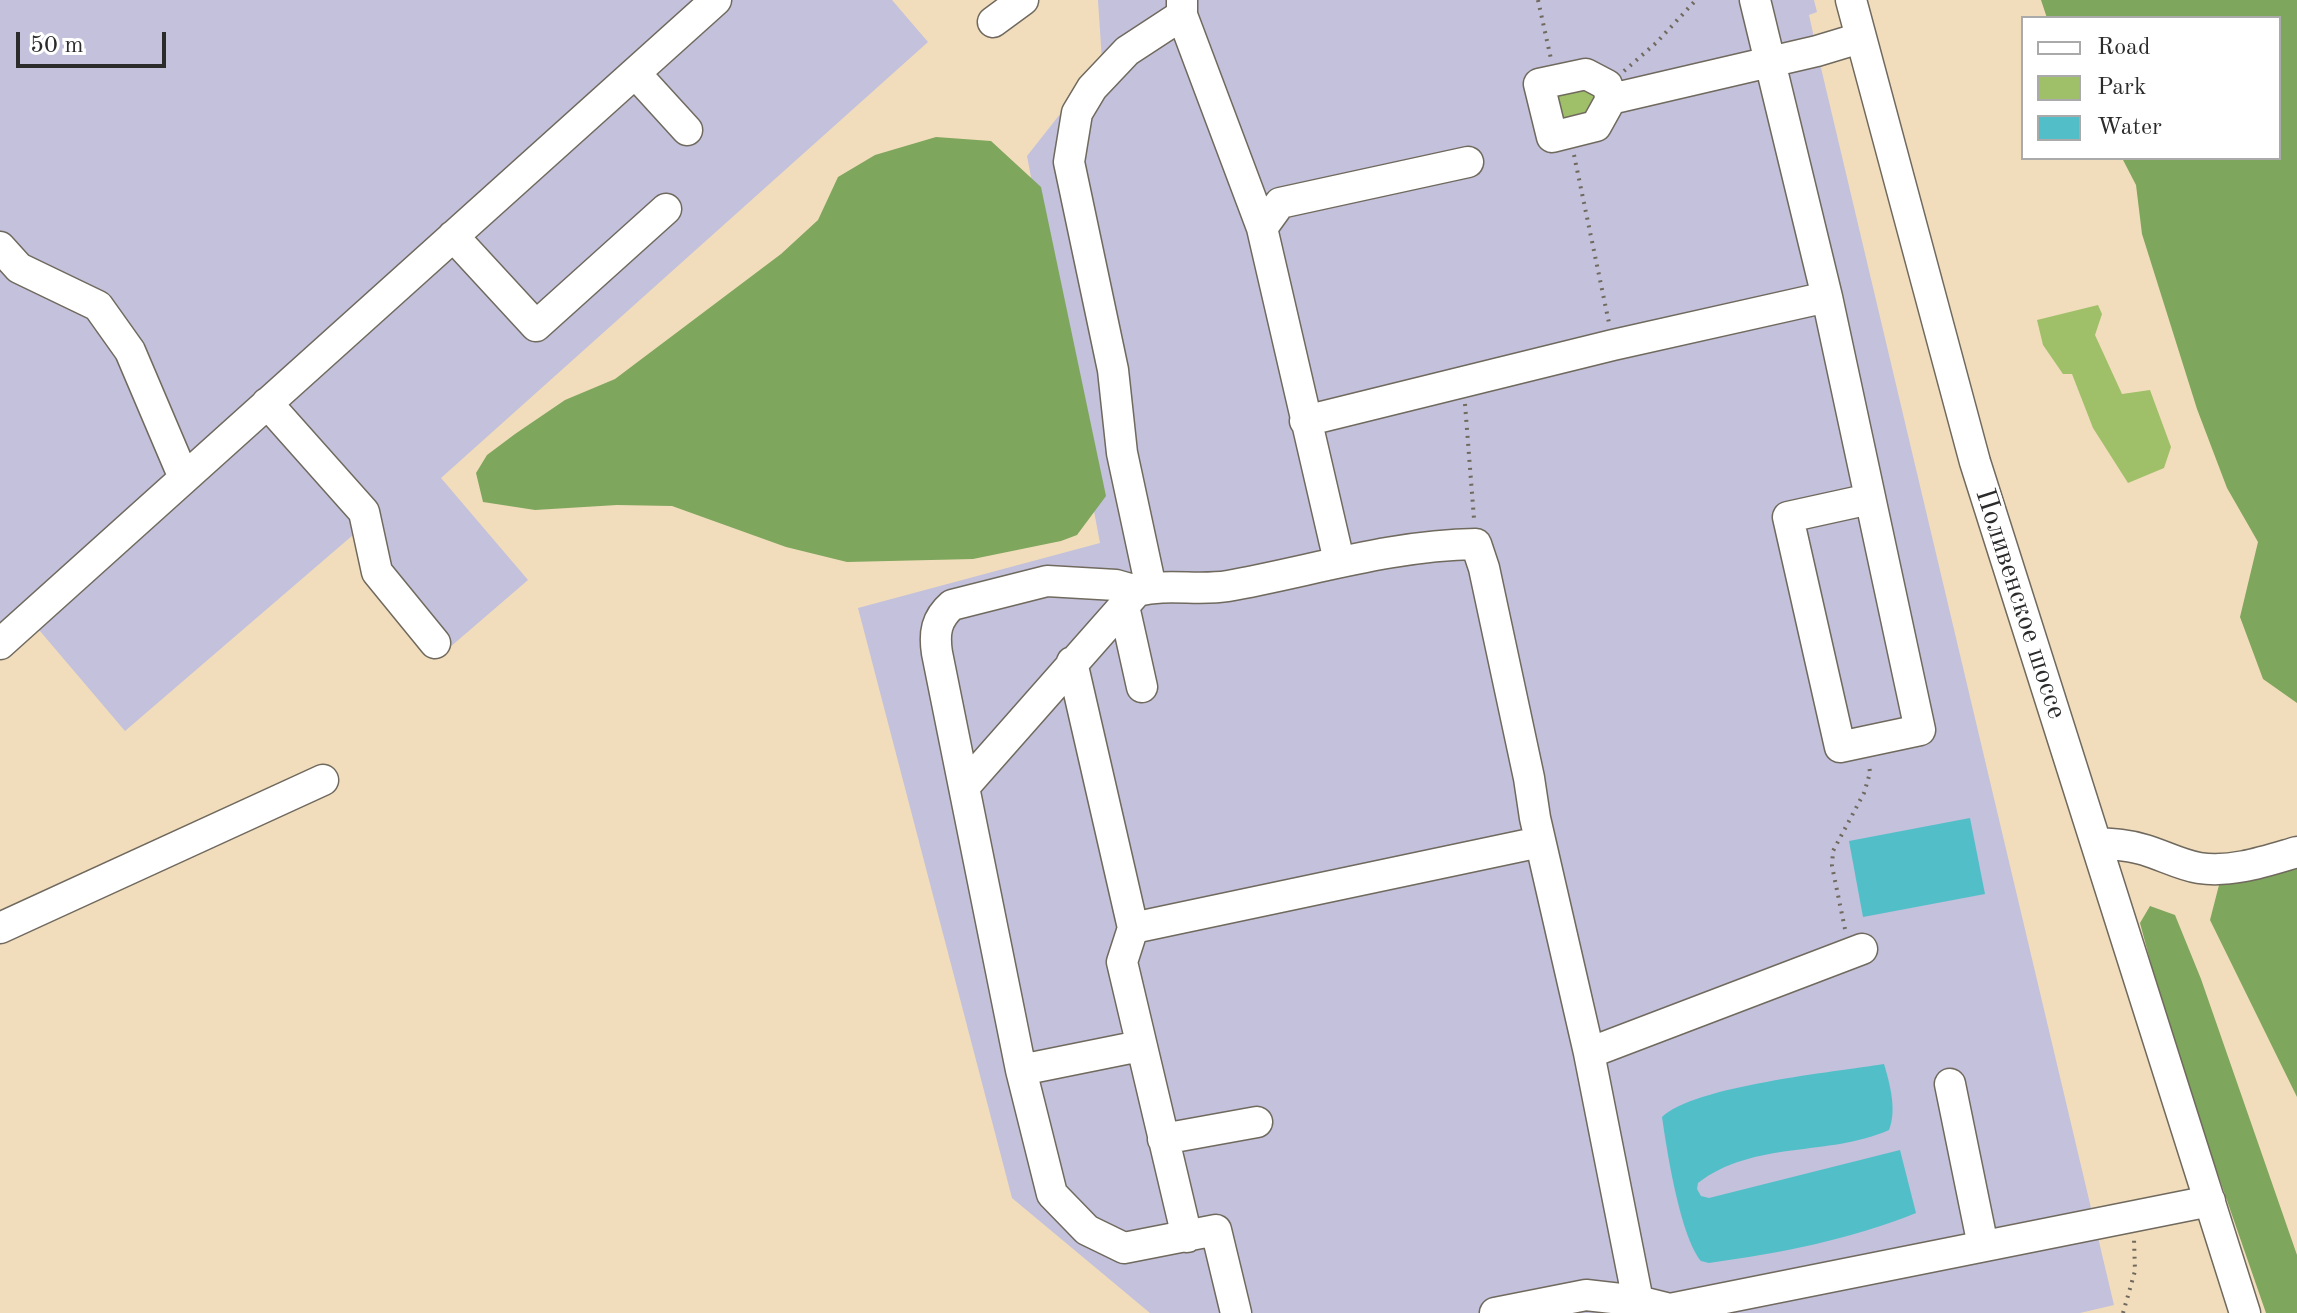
<!DOCTYPE html>
<meta charset="utf-8">
<style>
body{margin:0}
#map{position:relative;width:2297px;height:1313px;overflow:hidden;background:#f1ddbc;font-family:"Old Standard TT",serif}
canvas{display:block}
.legend{position:absolute;left:2021px;top:16px;width:260px;height:144px;box-sizing:border-box;background:#fff;border:2px solid #aaa;margin:0;padding:10px 14px;list-style:none;font-size:24px;color:#2b2b2b}
.legend li{display:flex;align-items:center;gap:16px;height:40px}
.legend b{width:40px;border:2px solid #aaa}
.scale{position:absolute;left:16px;top:32px;width:150px;height:36px;box-sizing:border-box;border:4px solid #2b2b2b;border-top:0;padding-left:10px;font-size:24px;line-height:28px;white-space:nowrap;color:#2b2b2b;-webkit-text-stroke:6px #fff;paint-order:stroke}
</style>
<div id="map">
<canvas width="2297" height="1313"></canvas>
<ul class="legend">
<li><b style="height:10px;background:#fff"></b>Road</li>
<li><b style="height:22px;background:#9fc069"></b>Park</li>
<li><b style="height:22px;background:#52bfc8"></b>Water</li>
</ul>
<div class="scale">50 m</div>
</div>
<script>
const ctx = document.querySelector('canvas').getContext('2d');
ctx.lineJoin = 'round';
function fillPath(path, color) { ctx.fillStyle = color; ctx.fill(path, 'evenodd'); }
function strokePath(path, color, width, dash) { ctx.strokeStyle = color; ctx.lineWidth = width; ctx.lineCap = dash ? 'butt' : 'round'; ctx.setLineDash(dash || []); ctx.stroke(path); }
function label(font, color, halo, rows, align = 'center') {
  ctx.font = font + ' "Old Standard TT",serif'; ctx.lineWidth = 6; ctx.setLineDash([]); ctx.textBaseline = 'middle'; ctx.strokeStyle = halo; ctx.fillStyle = color; for (const [text, x, y, turn = 0] of rows) {
    ctx.save(); ctx.translate(x, y); ctx.rotate((+turn || 0) * Math.PI / 180); ctx.textAlign = isNaN(turn) ? turn : align; if (halo) ctx.strokeText(text, 0, 0); ctx.fillText(text, 0, 0); ctx.restore();
  }
}
fillPath(new Path2D(`
 M0 0H892L928 42 441 478 528 580 449 648 353 535 125 731 34 624 0 650Z
 M1098 0H1814L1817 12 1809 15 1817 51 2114 1305 2080 1313H1150L1012 1198 858 608 1100 543 1027 156 1102 61Z`), '#c3c1db');
fillPath(new Path2D(`
 M1593 88 1599 111 1564 119 1558 96Z
 M2098 305 2102 314 2095 335 2122 394 2150 390 2171 447 2164 468 2128 483 2093 428 2072 374H2063L2043 345 2037 320Z`), '#9fc069');
fillPath(new Path2D(`
 M2041 0H2297V703L2263 679 2240 617 2258 542 2227 488 2197 409 2142 234 2136 185 2122 158H2279V18H2047Z
 M936 137 991 141 1041 187 1106 496 1077 535 1061 541 973 559 847 562 786 547 672 506 617 505 535 510 483 502 476 473 487 455 515 434 565 400 615 379 781 254 818 220 838 177 875 155Z
 M2297 864V1097L2210 920 2219 885Z
 M2150 906 2175 915 2201 979 2297 1255V1313H2266L2171 1039 2140 923Z`), '#7fa65d');
fillPath(new Path2D(`
 M1970 818 1985 894 1863 917 1849 841Z
 M1884 1064C1890 1084 1897 1110 1889 1130 1828 1157 1754 1140 1698 1183L1697 1189 1701 1196 1709 1198 1900 1150 1916 1213C1849 1240 1780 1253 1709 1263L1701 1261C1680 1235 1667 1151 1662 1117 1694 1086 1835 1072 1884 1064Z`), '#52bfc8');
const minor = new Path2D(`
 M1182 0V15L1262 228 1339 561
 M1755 0 1827 297 1920 730 1840 747 1788 517 1870 499
 M1851 0 1975 462 2245 1313
 M993 22 1023 0
 M635 73 687 130
 M1611 99 1607 85 1586 74 1539 84 1552 137 1596 126 1611 99 1817 51 1860 38
 M1262 228 1280 203 1468 162
 M453 236 536 326 666 209
 M0 247 19 268 98 306 130 351 184 478
 M267 403 364 512 377 572 435 643
 M1305 421 1613 345 1827 297
 M1151 588 1122 453 1113 370 1069 162 1077 113 1092 88 1127 51 1182 15
 M1137 591 1116 585 1047 581 952 605C936 619 934 633 937 653L1021 1070 1052 1194 1087 1230 1124 1248 1216 1230 1236 1313
 M1124 606 1142 687
 M0 644 716 0
 M1072 662 1133 928 1122 962 1187 1237
 M964 787 1137 591C1167 583 1198 591 1228 586 1311 571 1392 545 1476 544L1484 568 1529 778 1535 818 1589 1053 1638 1301
 M2096 843C2113 844 2129 845 2145 850 2162 855 2181 865 2199 868 2232 873 2266 861 2297 852
 M0 928 323 780
 M1133 928 1540 842
 M1589 1053 1862 949
 M1021 1070 1140 1046
 M1950 1084 1983 1246
 M1163 1139 1257 1122
 M1495 1313 1586 1295 1638 1301 1670 1309 2210 1201`);
strokePath(minor, '#70695e', 33);
strokePath(new Path2D(`
 M1538 0 1551 59
 M1624 71 1656 43 1696 0
 M1574 155 1609 323
 M1465 404 1474 519
 M1845 929 1832 866 1833 851 1864 793 1870 773 1869 764
 M2123 1313 2135 1271 2134 1239`), '#70695e', 4, [2, 6]);
strokePath(minor, '#fff', 30);
label('28px', '#2b2b2b', '#fff', [
 ["Поливенское шоссе",2020,604,72]
]);
</script>
